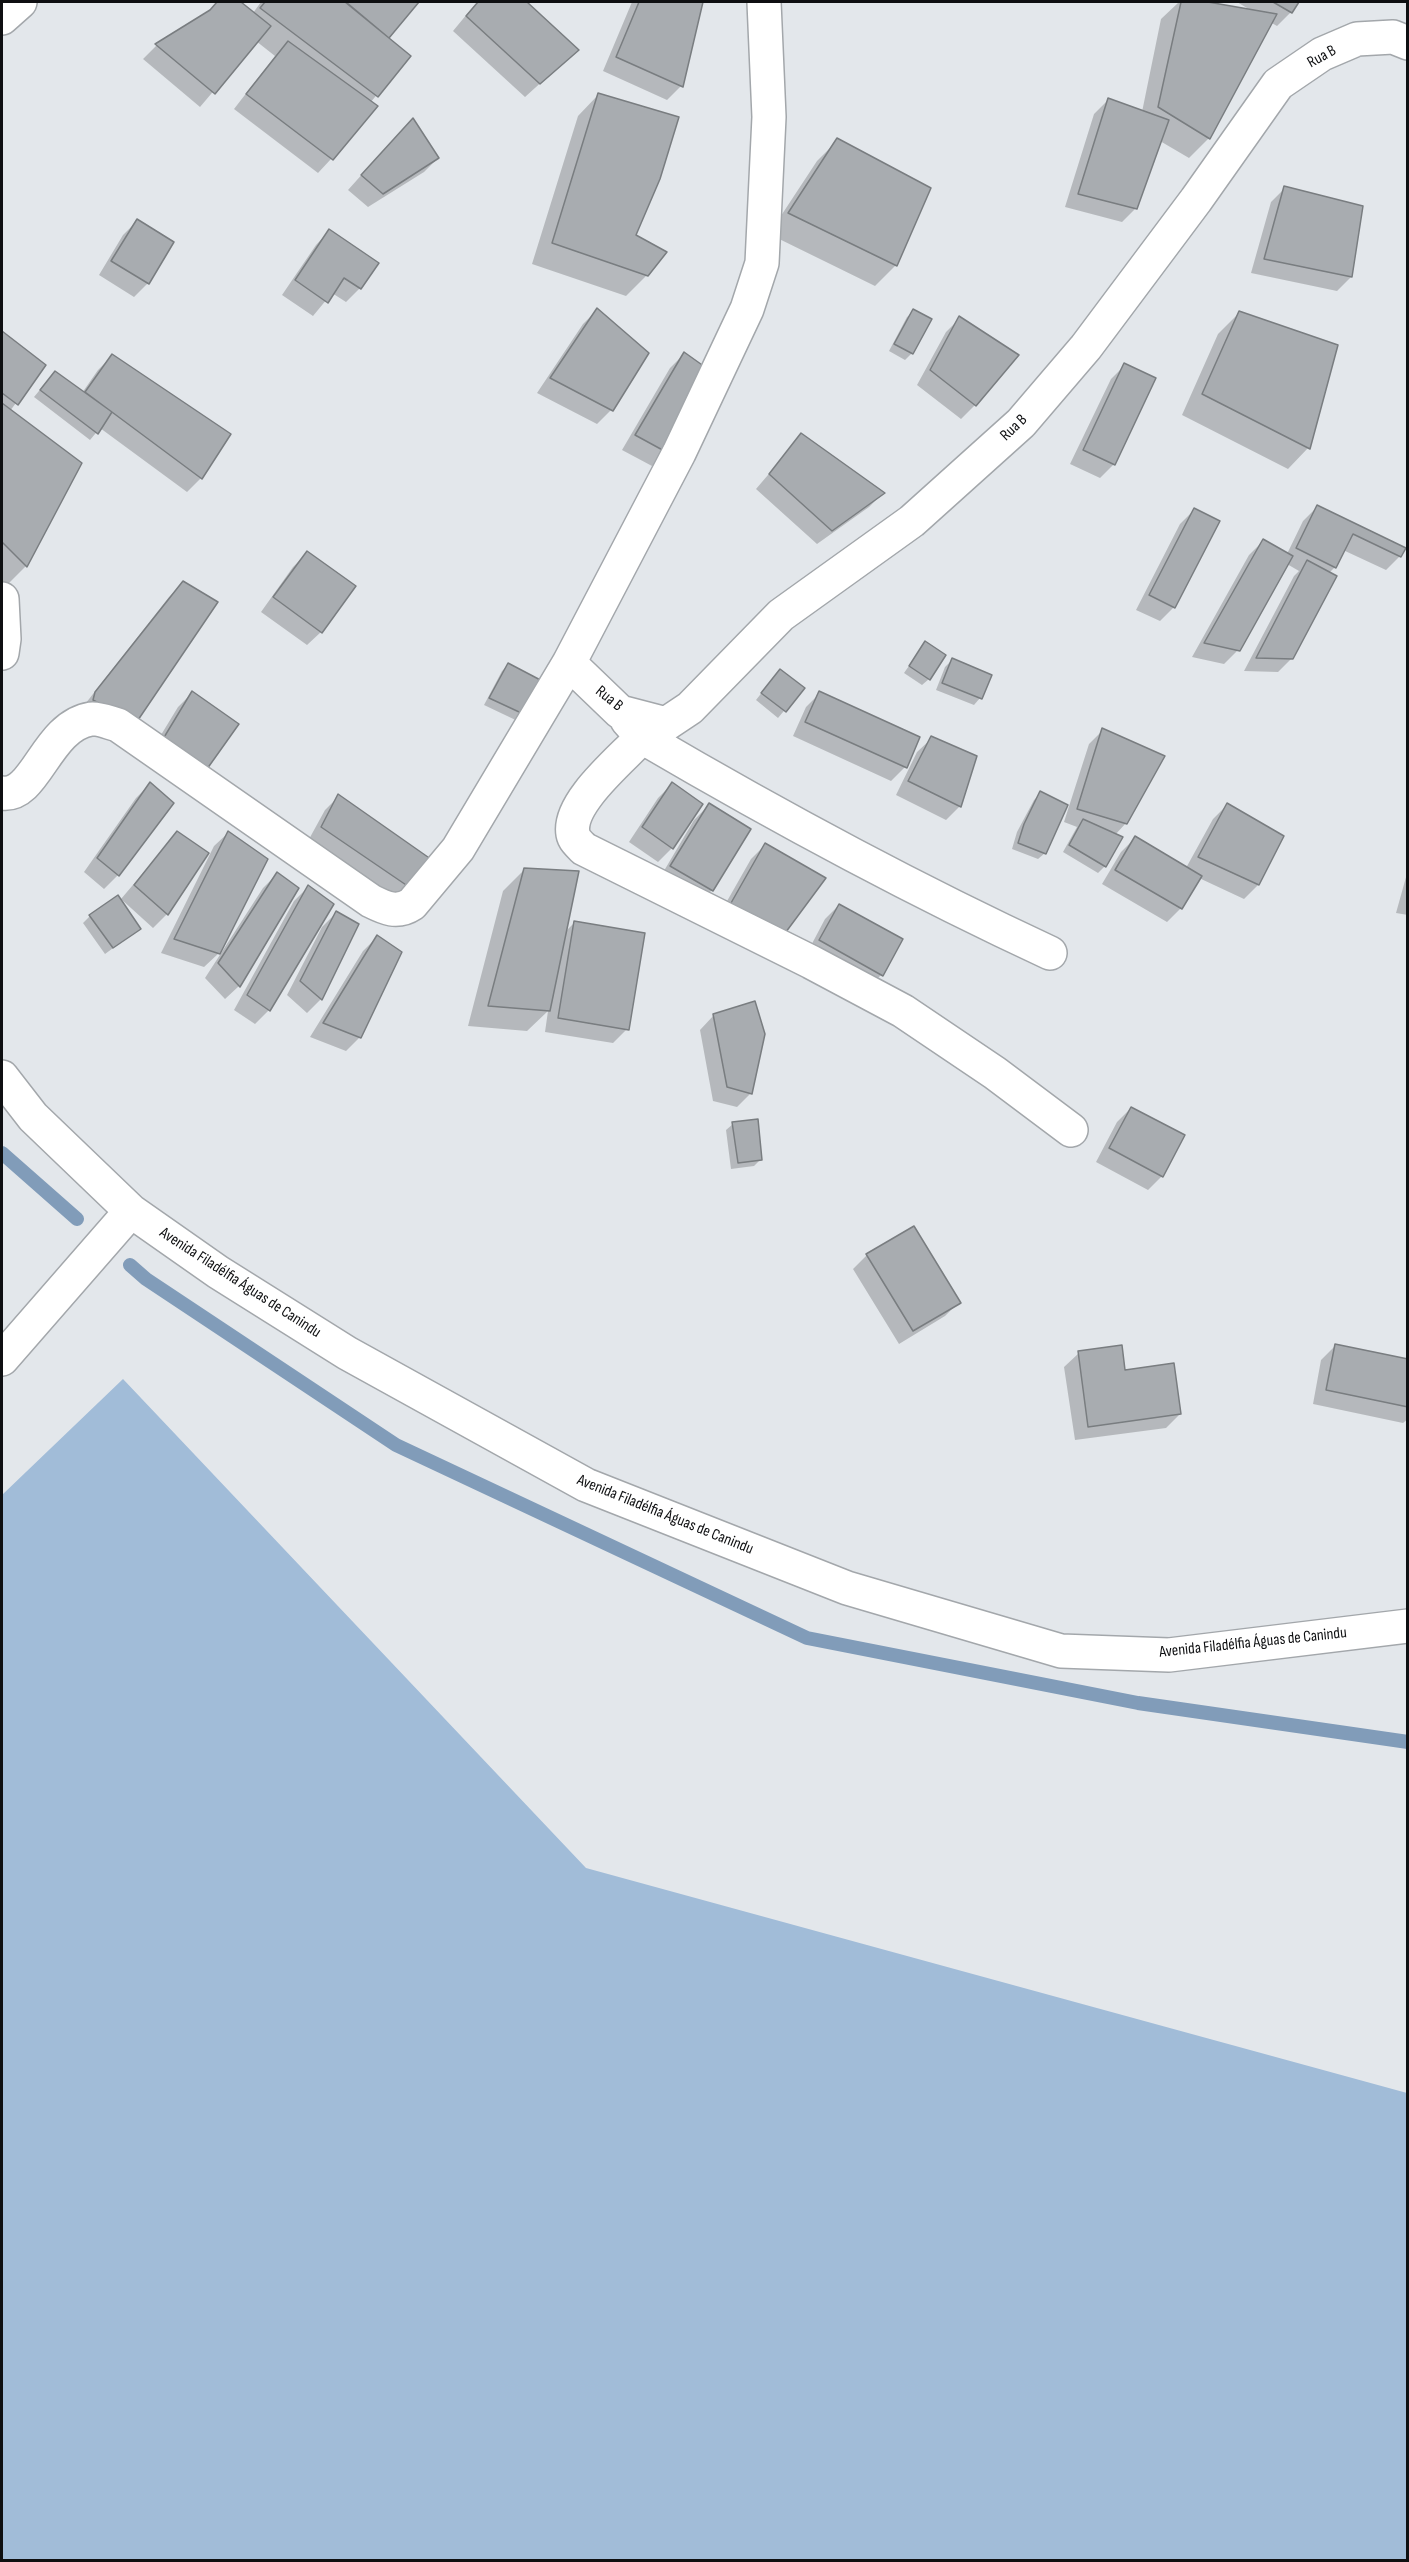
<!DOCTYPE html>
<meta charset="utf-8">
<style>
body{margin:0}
#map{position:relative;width:1409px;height:2562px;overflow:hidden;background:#e3e7eb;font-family:"Sofia Sans Condensed",sans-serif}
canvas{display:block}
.frame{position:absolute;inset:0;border:3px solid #0e0f11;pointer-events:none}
</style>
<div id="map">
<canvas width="1409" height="2562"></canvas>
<div class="frame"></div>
</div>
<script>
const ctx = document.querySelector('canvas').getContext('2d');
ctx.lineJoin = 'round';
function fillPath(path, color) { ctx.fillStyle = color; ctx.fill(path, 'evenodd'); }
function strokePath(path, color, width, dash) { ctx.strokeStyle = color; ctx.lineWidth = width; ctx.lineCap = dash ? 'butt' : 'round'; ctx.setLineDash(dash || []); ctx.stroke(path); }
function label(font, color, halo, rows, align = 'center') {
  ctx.font = font + ' "Sofia Sans Condensed",sans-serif'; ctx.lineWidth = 6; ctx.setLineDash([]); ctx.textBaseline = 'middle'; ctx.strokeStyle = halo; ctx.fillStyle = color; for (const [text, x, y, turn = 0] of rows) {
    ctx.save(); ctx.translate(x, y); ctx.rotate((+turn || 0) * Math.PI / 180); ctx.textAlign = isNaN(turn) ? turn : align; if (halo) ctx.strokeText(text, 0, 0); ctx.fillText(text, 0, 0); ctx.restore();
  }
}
fillPath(new Path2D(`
 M123 1379 586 1868 1407 2093V2560H2V1495Z`), '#a1bcd8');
fillPath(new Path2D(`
 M217 2H239L253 13 261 2H417L387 38 409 56 370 103 331 159 318 173 234 109 275 56 256 41 200 107 143 59 156 46 206 15Z
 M477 2H524L577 50 525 97 453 31Z
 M632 2H702L681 86 667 100 603 71Z
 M1179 2H1199L1252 11 1237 2H1297L1291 12 1277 26 1270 22 1209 138 1189 158 1160 141 1136 208 1122 222 1065 207 1094 114 1108 100 1142 112 1161 19Z
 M598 95 634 235 647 275 626 296 532 264 578 116Z
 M399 133 438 158 424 172 368 207 348 190Z
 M838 140 896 265 875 286 769 234 817 161Z
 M1285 188 1351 277 1337 291 1251 273 1271 202Z
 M137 221 148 283 134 297 99 275 123 235Z
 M329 231 377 264 360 288 346 302 332 293 313 316 282 295 316 245Z
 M597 310 611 410 597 424 537 393 583 324Z
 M914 311 912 353 905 360 889 351 907 317Z
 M1239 313 1308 448 1288 469 1182 415 1218 334Z
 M960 318 975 405 961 419 917 385 946 332Z
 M2 333 44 365 10 411 26 566 2 590Z
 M684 354 666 452 652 466 622 450 670 368Z
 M112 356 201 478 187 492 100 428 90 440 34 397 48 380 82 393 98 370Z
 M1125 365 1114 464 1100 478 1070 464 1111 379Z
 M802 435 883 493 869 507 817 544 756 489Z
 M1317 507 1400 556 1386 570 1343 550 1335 567 1329 573 1292 658 1278 672 1244 671 1294 576 1299 571 1287 564 1238 650 1224 664 1192 657 1249 555 1263 541 1287 554 1303 521Z
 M1194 510 1174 607 1160 621 1136 610 1180 524Z
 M307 553 321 632 307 645 261 612 293 567Z
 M183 583 135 722 82 708 169 597Z
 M925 643 929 679 922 685 904 673Z
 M952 660 980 698 974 705 936 690 945 667Z
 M509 664 524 724 484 705 502 671Z
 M774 677 803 688 778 718 756 700Z
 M192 693V782L150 753 178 707Z
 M820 693 905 767 891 781 793 736 806 707Z
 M1103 730 1126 823 1115 835 1105 866 1098 873 1063 852 1077 827 1064 822 1089 744Z
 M932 738 960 806 946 820 896 795 917 752Z
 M150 784 118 875 104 889 84 872 136 798Z
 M672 784V848L658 862 629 842 658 798Z
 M1041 793 1045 853 1038 859 1012 849 1017 832 1034 800Z
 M339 796 411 888 397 902 308 841 325 810Z
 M709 805 749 829 712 890 698 904 658 881 694 820Z
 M1227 805 1282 837 1258 885 1244 899 1199 878 1181 908 1167 922 1102 884 1121 852 1135 838 1186 868 1213 819Z
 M177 833 207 853 167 914 153 928 121 899Z
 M228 833 219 953 204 967 161 953 214 846Z
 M765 845 824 878 718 917 751 859Z
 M524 870 564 933 574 923 627 1029 613 1043 545 1032 548 1011 527 1031 468 1026 503 891Z
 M1408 870V915L1396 913Z
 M277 874 239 986 225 999 205 978 263 888Z
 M308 887 269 1010 255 1024 234 1010 294 901Z
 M839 905 881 975 867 989 806 955 825 919Z
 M336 913 321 999 307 1013 287 995 322 927Z
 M90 916 139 929 105 954 83 923Z
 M377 937 360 1037 346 1051 310 1037 363 951Z
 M714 1015 751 1093 737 1107 713 1101 700 1030Z
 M1131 1108 1183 1136 1162 1176 1148 1190 1096 1162 1117 1122Z
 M733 1124 761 1159 754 1166 731 1169 726 1130Z
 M867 1255 959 1302 945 1316 899 1344 853 1269Z
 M1335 1346 1408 1361V1419L1403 1423 1313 1404 1321 1360Z
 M1079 1353 1123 1371 1180 1414 1166 1428 1075 1440 1064 1367Z`), '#0003');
strokePath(new Path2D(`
 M2 1153 77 1219
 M130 1265 146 1279 396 1445 807 1638 1138 1703 1408 1742`), '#819cb9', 14);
const building = new Path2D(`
 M217 2H241L271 26 215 94 155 44 210 10Z
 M265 2H345L411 56 378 97 260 8Z
 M346 2H419L389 38Z
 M478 2H527L579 50 540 84 466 16Z
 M639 2H703L683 87 616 57Z
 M1181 2H1208L1277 14 1210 139 1158 107Z
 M1273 2H1299L1292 13Z
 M288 41 378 106 333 160 246 94Z
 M598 93 679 117 660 179 636 235 667 252 648 276 552 243Z
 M1108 98 1169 120 1137 209 1078 194Z
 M413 118 439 158 383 194 361 175Z
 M837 138 931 188 897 266 788 213Z
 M1284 186 1363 206 1352 277 1264 259Z
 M137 219 174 242 149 284 111 261Z
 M329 229 379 263 361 289 344 278 328 303 295 280Z
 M597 308 649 353 613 411 550 378Z
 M913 309 932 319 913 354 894 344Z
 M1239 311 1338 345 1310 449 1202 394Z
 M959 316 1019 355 976 406 930 370Z
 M2 331 46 365 18 405 2 393Z
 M684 352 712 372 668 453 635 435Z
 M112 354 231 434 202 479 85 392Z
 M1124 363 1156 378 1115 465 1083 450Z
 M55 371 112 412 98 434 40 390Z
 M2 403 82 463 27 567 2 542Z
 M801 433 885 493 832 531 769 474Z
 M1317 505 1406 548 1401 557 1353 534 1336 568 1296 548Z
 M1194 508 1220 521 1175 608 1149 595Z
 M1263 539 1293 556 1240 651 1204 643Z
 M307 551 356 586 322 633 273 597Z
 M1307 560 1337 576 1293 659 1256 658Z
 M183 581 218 602 136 723 93 700 95 692Z
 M925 641 946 655 930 680 909 666Z
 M952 658 992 675 982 699 942 683Z
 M508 663 548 684 532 718 489 698Z
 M780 669 805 688 786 712 761 693Z
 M192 691 239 724 207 769 163 739Z
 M819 691 920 737 907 768 805 722Z
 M1102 728 1165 756 1127 824 1077 809Z
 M931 736 977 756 961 807 908 781Z
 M150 782 174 803 119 876 97 858Z
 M672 782 703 804 673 849 642 827Z
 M1040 791 1068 805 1046 854 1018 843 1024 824Z
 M338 794 435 862 412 889 321 827Z
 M709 803 751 829 713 891 670 866Z
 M1227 803 1284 836 1259 885 1198 857Z
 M1083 819 1123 837 1106 867 1069 845Z
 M177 831 209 853 168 915 134 885Z
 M228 831 268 859 220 954 174 939Z
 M1135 836 1202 876 1182 909 1115 870Z
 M765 843 826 878 780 940 731 903Z
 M524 868 579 871 550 1011 488 1006Z
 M277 872 299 888 240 987 218 963Z
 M308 885 334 904 270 1011 247 995Z
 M118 895 141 929 113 948 89 915Z
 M839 904 903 939 883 976 819 940Z
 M336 911 359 924 322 1000 300 981Z
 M574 921 645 933 629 1030 558 1018Z
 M377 935 402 952 361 1038 323 1023Z
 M755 1001 765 1034 752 1094 727 1087 713 1014Z
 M1131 1107 1185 1135 1163 1177 1109 1148Z
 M758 1119 762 1160 738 1163 732 1122Z
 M914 1226 961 1303 913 1331 866 1254Z
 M1335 1344 1408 1359V1407L1326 1390Z
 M1122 1345 1125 1370 1174 1363 1181 1414 1088 1427 1078 1351Z`);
fillPath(building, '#a8acb0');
strokePath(building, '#797d80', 1.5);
const minor = new Path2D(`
 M2 18 20 2
 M2 599 4 639 2 653
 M569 663 620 712 666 724 690 708 781 615 912 521 1021 423 1086 347 1196 200 1278 84 1322 54 1357 39 1393 37 1408 43
 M627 720 642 737C775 815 910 888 1050 953
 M642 737C622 759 567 803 573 834 574 840 580 845 584 849L811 962 903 1011 995 1073 1071 1130
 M2 793C36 798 46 726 91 719 99 718 110 723 118 725L371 901C385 908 397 914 412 904L458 849 569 663 679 453 747 309 762 263 769 117 764 2
 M2 1077 33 1117 131 1211 218 1272 347 1353 586 1485 847 1588 1061 1651 1169 1655 1408 1626
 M2 1359 131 1211`);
strokePath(minor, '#a3a7ab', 36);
strokePath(minor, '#fff', 33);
label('16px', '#0e0f11', '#fff', [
 ["Rua B",1322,57,-29],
 ["Rua B",1014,428,-44],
 ["Rua B",609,699,39],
 ["Avenida Filadélfia Águas de Canindu",240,1283,33],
 ["Avenida Filadélfia Águas de Canindu",665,1515,22],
 ["Avenida Filadélfia Águas de Canindu",1253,1643,-6]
]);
</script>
